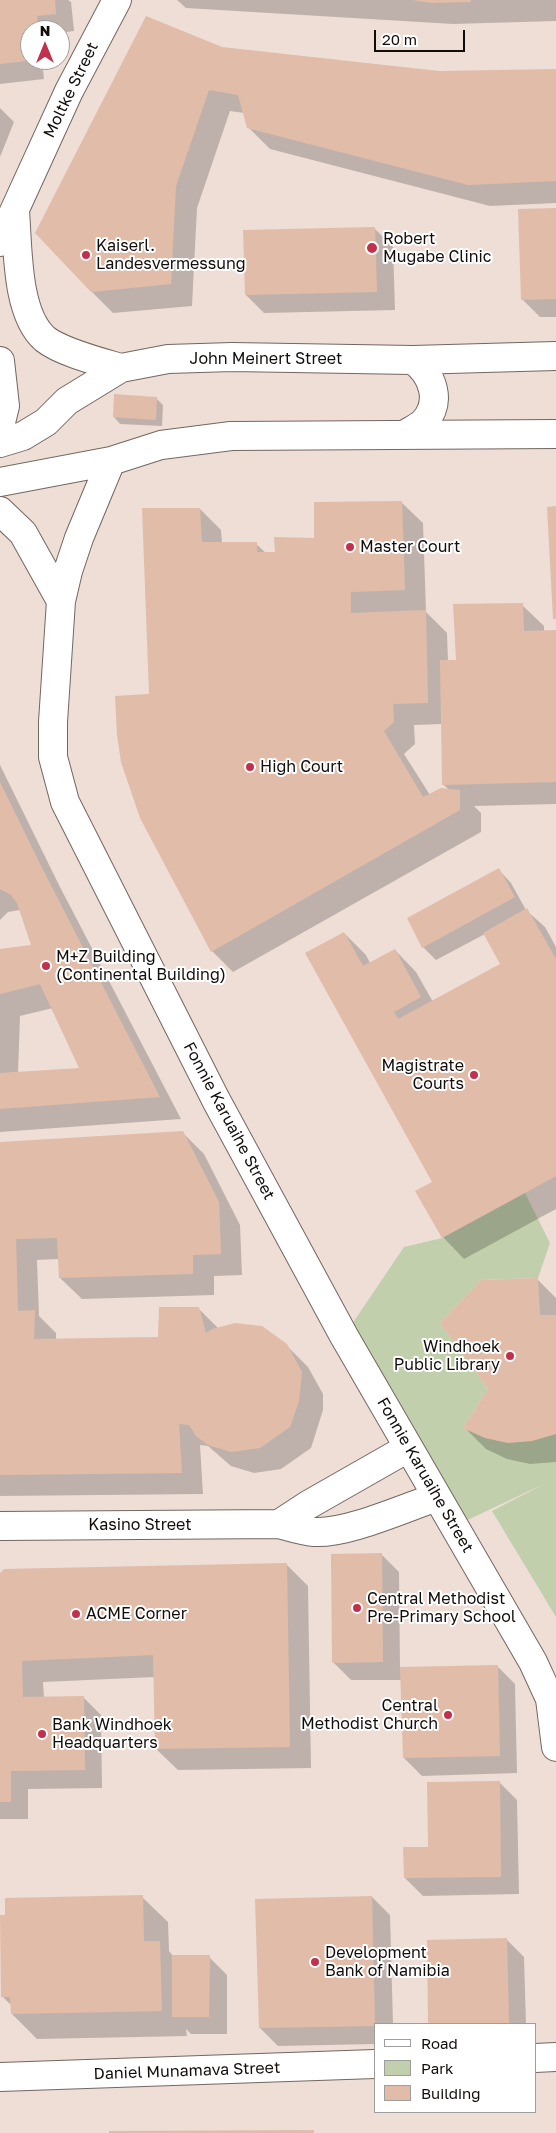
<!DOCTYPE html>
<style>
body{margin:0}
#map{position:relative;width:556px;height:2133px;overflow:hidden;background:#eeded6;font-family:"Golos Text",sans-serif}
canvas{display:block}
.legend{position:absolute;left:374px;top:2023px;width:162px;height:90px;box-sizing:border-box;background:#fff;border:1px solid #a09e9d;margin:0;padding:6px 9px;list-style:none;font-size:15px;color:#120d0b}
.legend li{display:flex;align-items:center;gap:10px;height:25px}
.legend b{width:25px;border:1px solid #a09e9d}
.north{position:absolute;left:20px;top:20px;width:50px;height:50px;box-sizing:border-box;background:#fff;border:1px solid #a09e9d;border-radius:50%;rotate:0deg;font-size:14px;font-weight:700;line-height:20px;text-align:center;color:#120d0b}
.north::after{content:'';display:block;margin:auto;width:18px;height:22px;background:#c1314d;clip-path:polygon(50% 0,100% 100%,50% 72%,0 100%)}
.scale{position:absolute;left:374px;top:30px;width:91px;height:22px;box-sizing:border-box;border:2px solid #120d0b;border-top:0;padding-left:6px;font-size:15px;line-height:18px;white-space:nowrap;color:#120d0b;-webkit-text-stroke:4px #fff;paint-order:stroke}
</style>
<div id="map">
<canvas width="556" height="2133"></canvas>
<ul class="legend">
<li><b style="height:6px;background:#fff"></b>Road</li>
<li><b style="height:14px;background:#c2cfad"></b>Park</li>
<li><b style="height:14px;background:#e1bca9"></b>Building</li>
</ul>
<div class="north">N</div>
<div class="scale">20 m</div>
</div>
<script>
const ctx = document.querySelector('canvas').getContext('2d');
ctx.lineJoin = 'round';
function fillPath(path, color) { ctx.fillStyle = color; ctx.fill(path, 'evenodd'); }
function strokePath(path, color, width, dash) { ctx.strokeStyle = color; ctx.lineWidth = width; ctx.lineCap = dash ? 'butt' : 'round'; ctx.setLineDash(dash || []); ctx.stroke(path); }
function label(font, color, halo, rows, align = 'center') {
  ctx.font = font + ' "Golos Text",sans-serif'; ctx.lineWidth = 4; ctx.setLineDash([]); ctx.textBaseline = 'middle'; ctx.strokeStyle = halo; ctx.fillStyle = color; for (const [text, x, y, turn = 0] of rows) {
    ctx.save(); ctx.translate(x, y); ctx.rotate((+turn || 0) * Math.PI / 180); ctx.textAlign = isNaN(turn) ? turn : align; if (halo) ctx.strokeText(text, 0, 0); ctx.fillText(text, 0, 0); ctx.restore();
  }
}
fillPath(new Path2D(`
 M525 1193 550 1243 538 1278 481 1280 440 1323 488 1389 463 1428C499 1445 518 1445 556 1434V1617L492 1511 546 1483 455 1526 344 1336 404 1247 442 1238Z`), '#c2cfad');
fillPath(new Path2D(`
 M0 0H68L71 2 74 31 60 33V30H30V60H42L44 79 0 84Z
 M177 0H556V21L453 24 186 8Z
 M221 49 439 72 556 70V203L490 206 270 149 248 127 244 113 230 111 197 208 192 306 113 313 91 291Z
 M0 108 14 122 0 157Z
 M556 209V317H540L522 299Z
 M375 229 393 247 395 310 264 313 246 295Z
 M156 398 163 405 162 426 120 424 114 417Z
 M401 502 423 523 426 612 447 633 448 662H457L522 605 544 626V631H556V804L474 806 481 813V832L233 972 212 951 150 695 200 509 221 530 222 543 256 544 266 553H276L316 539ZM442 724 443 784 449 790 430 795 404 754 415 744 414 725Z
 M0 765 60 887 181 1119 0 1132V950L32 946 20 910 8 912 0 920ZM53 1008 81 1069 18 1073 20 1016Z
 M499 870 511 883 526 910 545 927 556 947V1209L464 1259 443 1237 434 1183 344 933 366 955 370 963 395 950 416 972 433 1002 502 964 485 934 436 960 423 947Z
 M182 1132 204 1154 240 1225 242 1275 214 1276V1295L82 1299 60 1278 59 1259 37 1260 39 1316 56 1333V1340L160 1338 198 1308 219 1329 286 1345 308 1367 323 1394V1410L311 1448 281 1469 254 1473 231 1466 208 1446 200 1445 203 1494 0 1496V1144Z
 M538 1280 556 1298V1462L530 1464 507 1459 486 1449 464 1427 490 1389Z
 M381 1554 399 1572 400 1669 497 1666 515 1684 517 1773 422 1776 404 1758 402 1680H351L333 1662Z
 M286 1564 308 1586 311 1768 178 1770 156 1749 155 1677 43 1682 44 1698 83 1697 101 1715 102 1788 28 1789V1819H0V1575Z
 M499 1782 517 1800 519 1894 423 1896 405 1878 429 1848Z
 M142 1897 168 1922 169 1951 174 1957H209L227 1975V2034H191L186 2029 187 2036 37 2039 12 2014V2006L2 1996Z
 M372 1897 390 1915 393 2024H375V2044L278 2046 260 2028Z
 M506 1939 524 1957 526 2024H430L428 1941Z`), '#0003');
fillPath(new Path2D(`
 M0 0H55L56 14 37 16 38 30H30V32L23 33 26 61 0 64Z
 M412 0H471V2L431 3Z
 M146 16 222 47 439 71 556 69V181L468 185 247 128 238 95 209 90 176 186 171 284 91 292 35 233Z
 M556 208V299L521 300 518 209Z
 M375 227 377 292 245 295 243 230Z
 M114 394 157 397 156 420 113 417Z
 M402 501 405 590 351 592V613L426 610 428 703 393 704 394 722 384 731 423 797 441 788 460 790V810L211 952 140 818 121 762 117 735 115 696 149 694 142 508H200L202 542H257V552H275L274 537 314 538V502Z
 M556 506V619H553L547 507Z
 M523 603 524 631 556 630V782L442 785 440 660H456L453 604Z
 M0 782 42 868 160 1097 0 1109V1073L79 1068 40 984 0 994V949L31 945 17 903 11 895 0 889Z
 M499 868 515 897 422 948 407 918Z
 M527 908 556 959V1176L442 1238 415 1191 432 1182 305 953 344 932 363 966 395 949 421 997 394 1012 398 1019 500 964 483 933Z
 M183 1131 219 1202 221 1254 193 1255V1274L59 1278 57 1238 16 1239 18 1311 35 1310 34 1339 158 1337 159 1307H199L206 1333 212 1329 235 1323 262 1326 287 1344 302 1372 299 1401 290 1427 260 1448 231 1452 208 1445 196 1436 189 1425 179 1424 182 1473 0 1475V1142Z
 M538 1278 540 1315H556V1434L532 1441 508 1443 485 1438 463 1428 488 1389 440 1323 481 1280Z
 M382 1553 383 1662 332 1663 331 1554Z
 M287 1563 290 1747 155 1749 153 1655 22 1661 23 1697 84 1696 85 1770 11 1771V1802H0V1573L4 1569Z
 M498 1665 500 1756 403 1758 400 1667Z
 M500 1781 501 1877 404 1878 403 1847H428L427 1782Z
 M143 1895 144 1941H160L162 2011 11 2014 10 1997H1L0 1915H5V1898Z
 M372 1896 375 2026 259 2028 255 1899Z
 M507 1938 509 2024H428L427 1940Z
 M172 1955H210L209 2017H172Z
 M314 2130V2133H109V2131Z`), '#e1bca9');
const secondary = new Path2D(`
 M15 211C18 248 16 314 45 339 61 352 100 362 121 368
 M0 242 69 91 117 0
 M0 361 5 406 0 426
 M404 435C410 431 419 427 424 422 443 401 432 374 413 360
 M0 443 23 436 46 422 67 401 121 368 168 359 232 357 413 360 556 356
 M111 461 79 538 68 571 61 601 53 722V757L65 802 216 1100 344 1336 533 1662 550 1699 556 1747
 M0 482 111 461 161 445 231 436 556 434
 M0 511 23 533 61 601
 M279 1524 308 1505 408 1448
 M0 1526 279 1524C290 1527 302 1531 314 1532 347 1534 404 1508 437 1497
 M535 2058 556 2057
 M0 2077 375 2064`);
strokePath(secondary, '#746660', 30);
strokePath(secondary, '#fff', 28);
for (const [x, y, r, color] of [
 [372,248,6,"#c1314d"],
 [86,255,5,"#c1314d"],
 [350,547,5,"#c1314d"],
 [250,767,5,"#c1314d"],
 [46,966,5,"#c1314d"],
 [474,1075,5,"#c1314d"],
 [510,1356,5,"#c1314d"],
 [357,1608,5,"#c1314d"],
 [76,1614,5,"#c1314d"],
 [448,1715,5,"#c1314d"],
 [42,1734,5,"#c1314d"],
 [315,1962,5,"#c1314d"]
]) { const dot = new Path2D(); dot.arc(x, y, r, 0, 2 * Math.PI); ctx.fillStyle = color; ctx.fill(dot); strokePath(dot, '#fff', 2); }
label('16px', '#120d0b', '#fff', [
 ["Moltke Street",71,90,-64],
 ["John Meinert Street",266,359],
 ["Fonnie Karuaihe Street",229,1121,62],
 ["Fonnie Karuaihe Street",425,1475,60],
 ["Kasino Street",140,1525],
 ["Daniel Munamava Street",187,2071,-2]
]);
label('16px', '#120d0b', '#fff', [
 ["Robert",383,239],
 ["Mugabe Clinic",383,257],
 ["Kaiserl.",96,246],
 ["Landesvermessung",96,264],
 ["Master Court",360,547],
 ["High Court",260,767],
 ["M+Z Building",56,957],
 ["(Continental Building)",56,975],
 ["Magistrate",464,1066,"right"],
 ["Courts",464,1084,"right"],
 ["Windhoek",500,1347,"right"],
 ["Public Library",500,1365,"right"],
 ["Central Methodist",367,1599],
 ["Pre-Primary School",367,1617],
 ["ACME Corner",86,1614],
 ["Central",438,1706,"right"],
 ["Methodist Church",438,1724,"right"],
 ["Bank Windhoek",52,1725],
 ["Headquarters",52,1743],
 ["Development",325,1953],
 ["Bank of Namibia",325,1971]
], 'left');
</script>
